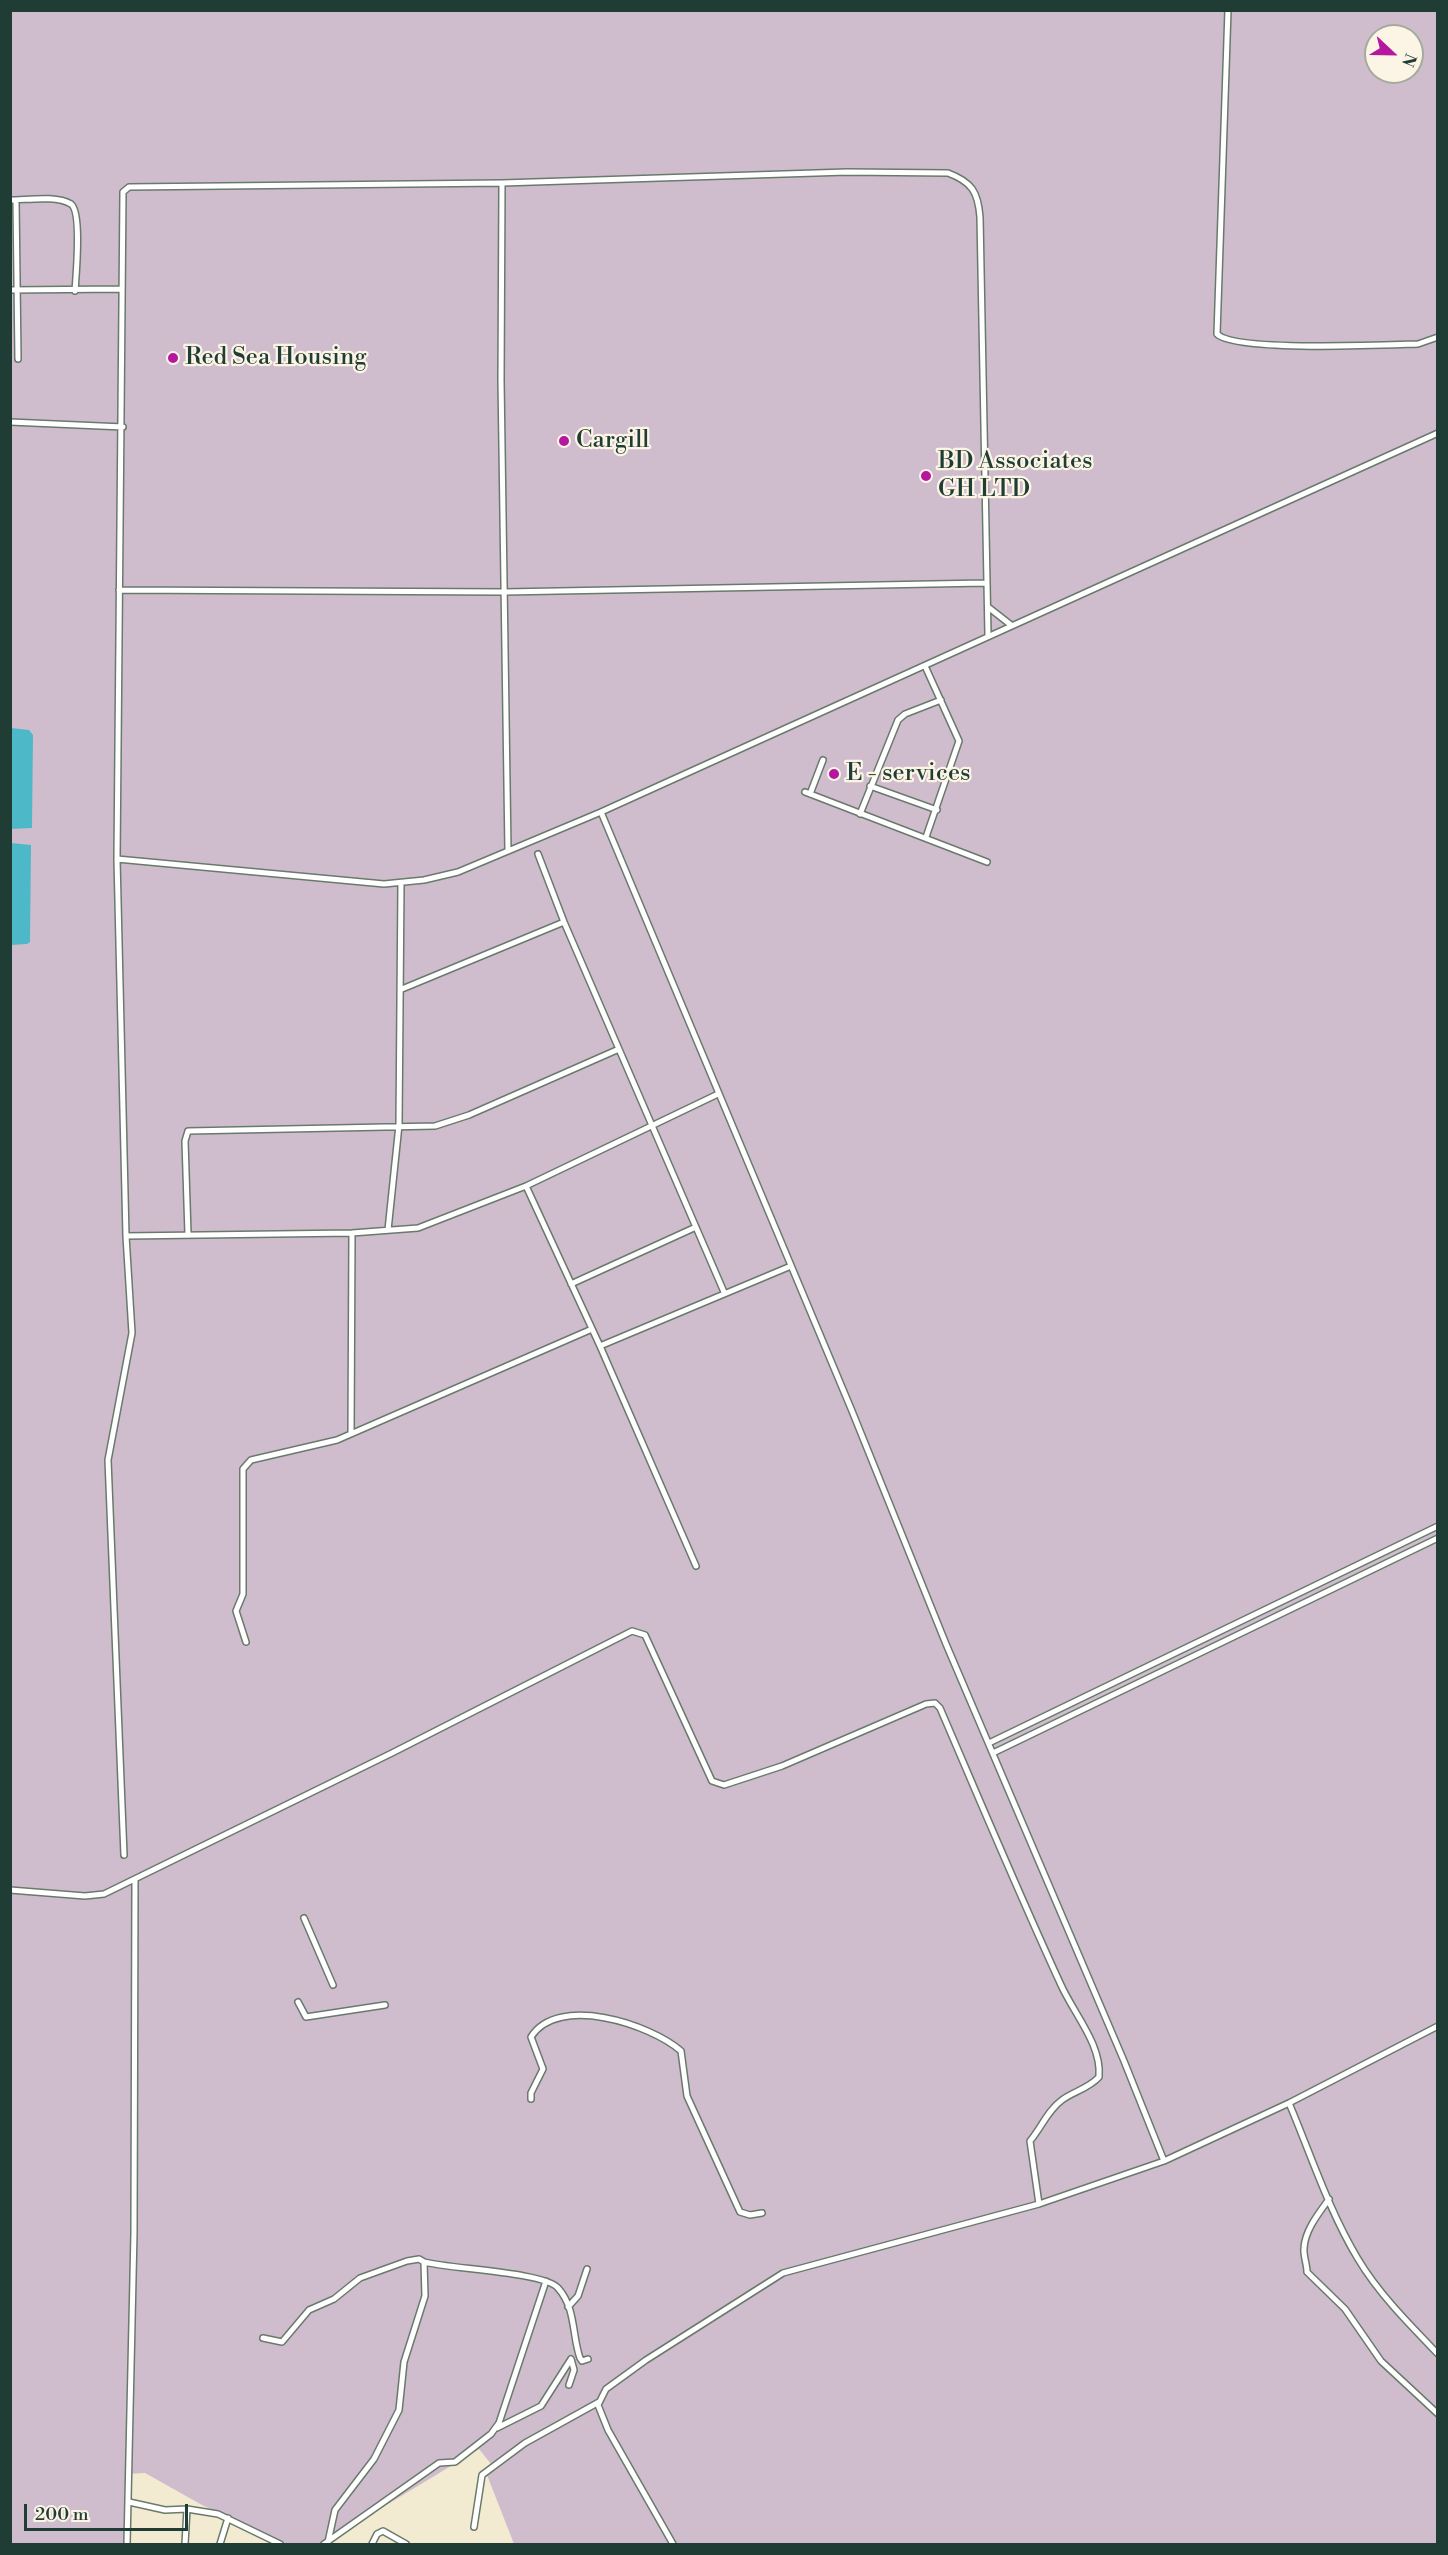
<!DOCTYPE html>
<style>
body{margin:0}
#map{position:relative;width:1448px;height:2555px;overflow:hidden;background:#f2ebd1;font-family:"Libre Bodoni",serif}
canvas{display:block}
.frame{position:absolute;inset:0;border:12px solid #1f3d34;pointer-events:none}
.north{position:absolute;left:1364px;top:24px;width:60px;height:60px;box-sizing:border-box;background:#fcf5e5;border:2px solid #a4ab9e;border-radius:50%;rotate:112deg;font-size:16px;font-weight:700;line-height:24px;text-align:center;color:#1f3d34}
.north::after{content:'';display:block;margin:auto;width:21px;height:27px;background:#b5179e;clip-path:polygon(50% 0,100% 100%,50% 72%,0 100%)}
.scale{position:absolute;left:24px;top:2504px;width:164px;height:27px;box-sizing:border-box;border:3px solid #1f3d34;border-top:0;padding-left:8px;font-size:18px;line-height:21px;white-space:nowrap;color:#1f3d34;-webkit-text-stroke:4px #fcf5e5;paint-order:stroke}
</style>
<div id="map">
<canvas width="1448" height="2555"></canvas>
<div class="frame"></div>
<div class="north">N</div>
<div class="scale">200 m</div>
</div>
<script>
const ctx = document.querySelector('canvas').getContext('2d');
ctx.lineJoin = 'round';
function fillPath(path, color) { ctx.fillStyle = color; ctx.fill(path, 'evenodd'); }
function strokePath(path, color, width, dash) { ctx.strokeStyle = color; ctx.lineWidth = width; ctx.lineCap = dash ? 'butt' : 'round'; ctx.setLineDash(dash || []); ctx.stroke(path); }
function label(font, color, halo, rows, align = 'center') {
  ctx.font = font + ' "Libre Bodoni",serif'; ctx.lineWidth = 4.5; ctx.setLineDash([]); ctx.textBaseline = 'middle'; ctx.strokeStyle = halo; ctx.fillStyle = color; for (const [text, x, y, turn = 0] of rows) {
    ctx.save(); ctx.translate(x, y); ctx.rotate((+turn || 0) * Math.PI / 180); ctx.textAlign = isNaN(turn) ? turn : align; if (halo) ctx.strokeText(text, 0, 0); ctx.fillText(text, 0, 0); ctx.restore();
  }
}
fillPath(new Path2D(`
 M11 11H1437V2544H514L487 2475 495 2469 479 2449 322 2544H282L202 2505 145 2473 127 2474 126 2544H11ZM1376 36H1412V72H1376Z`), '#cfbdce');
fillPath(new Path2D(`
 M11 728 29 730 33 735 32 828 11 829Z
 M11 843 31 845 30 942 27 944 11 945Z`), '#4db9c8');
const street = new Path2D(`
 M1228 10 1217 334C1235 352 1385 345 1418 344L1438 337
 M502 183 501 380 508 851
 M10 200C27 200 56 195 71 204 82 212 76 276 75 291
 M16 200 18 359
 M10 290 122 289
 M10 422 123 427
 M119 590 505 592 985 583
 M988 607 1011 625
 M988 635 980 217C978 192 972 182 948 173L847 172 502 183 129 187 123 192 117 859 384 884 424 880 458 872 601 812 1438 433
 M925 666 959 741 926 837
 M870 786 937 810
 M805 792 987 862
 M810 794 823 760
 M601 812 852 1411 946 1644 1124 2061 1164 2161
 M860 814 898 720 905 714 941 700
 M538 854 564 922 724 1292
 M117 859 126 1236 132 1333 108 1460 124 1855
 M402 989 564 922
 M526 1186 600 1346 696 1566
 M388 1230 399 1125 401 883
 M188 1234 185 1141 188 1131 435 1126 469 1115 619 1049
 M126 1236 352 1233 418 1228 526 1186 718 1094
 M571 1284 696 1227
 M600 1346 791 1266
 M351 1433 352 1233
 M246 1642 236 1611 243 1594V1469L251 1460 337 1440 592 1329
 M989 1743 1438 1526
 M993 1753 1438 1538
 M10 1890 85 1896 104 1894 392 1753 632 1631 645 1635 712 1781 724 1785 782 1766 926 1704 935 1703 940 1708C980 1801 1019 1894 1061 1985 1074 2014 1102 2045 1099 2077 1088 2089 1074 2091 1062 2100 1048 2110 1041 2128 1030 2141L1039 2204
 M304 1918 333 1985
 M298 2002 306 2017 385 2005
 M531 2099V2093L543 2069 531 2037C558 1994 650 2024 681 2051L687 2096 740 2212 750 2215 762 2213
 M1289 2103C1311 2155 1329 2211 1358 2259 1379 2294 1409 2324 1438 2354
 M1329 2199C1319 2213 1305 2230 1304 2248 1303 2255 1307 2264 1307 2272L1345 2309 1381 2361 1438 2414
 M424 2262C450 2269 544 2272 558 2288 576 2308 572 2336 580 2358L582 2361 588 2359
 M568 2307 578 2296 587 2269
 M263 2338 282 2342 309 2310 334 2299 360 2278 407 2261 419 2259 424 2262 425 2296 404 2362 399 2410 374 2459 335 2510 328 2542
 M497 2428 541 2406 571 2359 574 2370 569 2385
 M129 2502 165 2510 187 2509 218 2514 280 2544
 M474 2527 482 2475 525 2443 599 2402
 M127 2544 134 2233 135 1881
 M185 2544 187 2509
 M220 2544 228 2518
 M324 2544 439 2463 455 2462 491 2434 499 2423 546 2281
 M372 2544 377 2534 383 2531 406 2544
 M673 2544 608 2430 598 2405 606 2389 646 2360 783 2273 1039 2204 1164 2161 1289 2103 1438 2026`);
strokePath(street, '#697a6b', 8);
strokePath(street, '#fff', 5);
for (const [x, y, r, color] of [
 [173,358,6,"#b5179e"],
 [564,441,6,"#b5179e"],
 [926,476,6,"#b5179e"],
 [834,774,6,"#b5179e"]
]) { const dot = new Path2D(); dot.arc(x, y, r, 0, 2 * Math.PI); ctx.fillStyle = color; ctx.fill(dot); strokePath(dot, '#fcf5e5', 2); }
label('24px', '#1f3d34', '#fcf5e5', [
 ["Red Sea Housing",185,358],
 ["Cargill",576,441],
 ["BD Associates",938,462],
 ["GH LTD",938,490],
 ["E - services",846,774]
], 'left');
</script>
